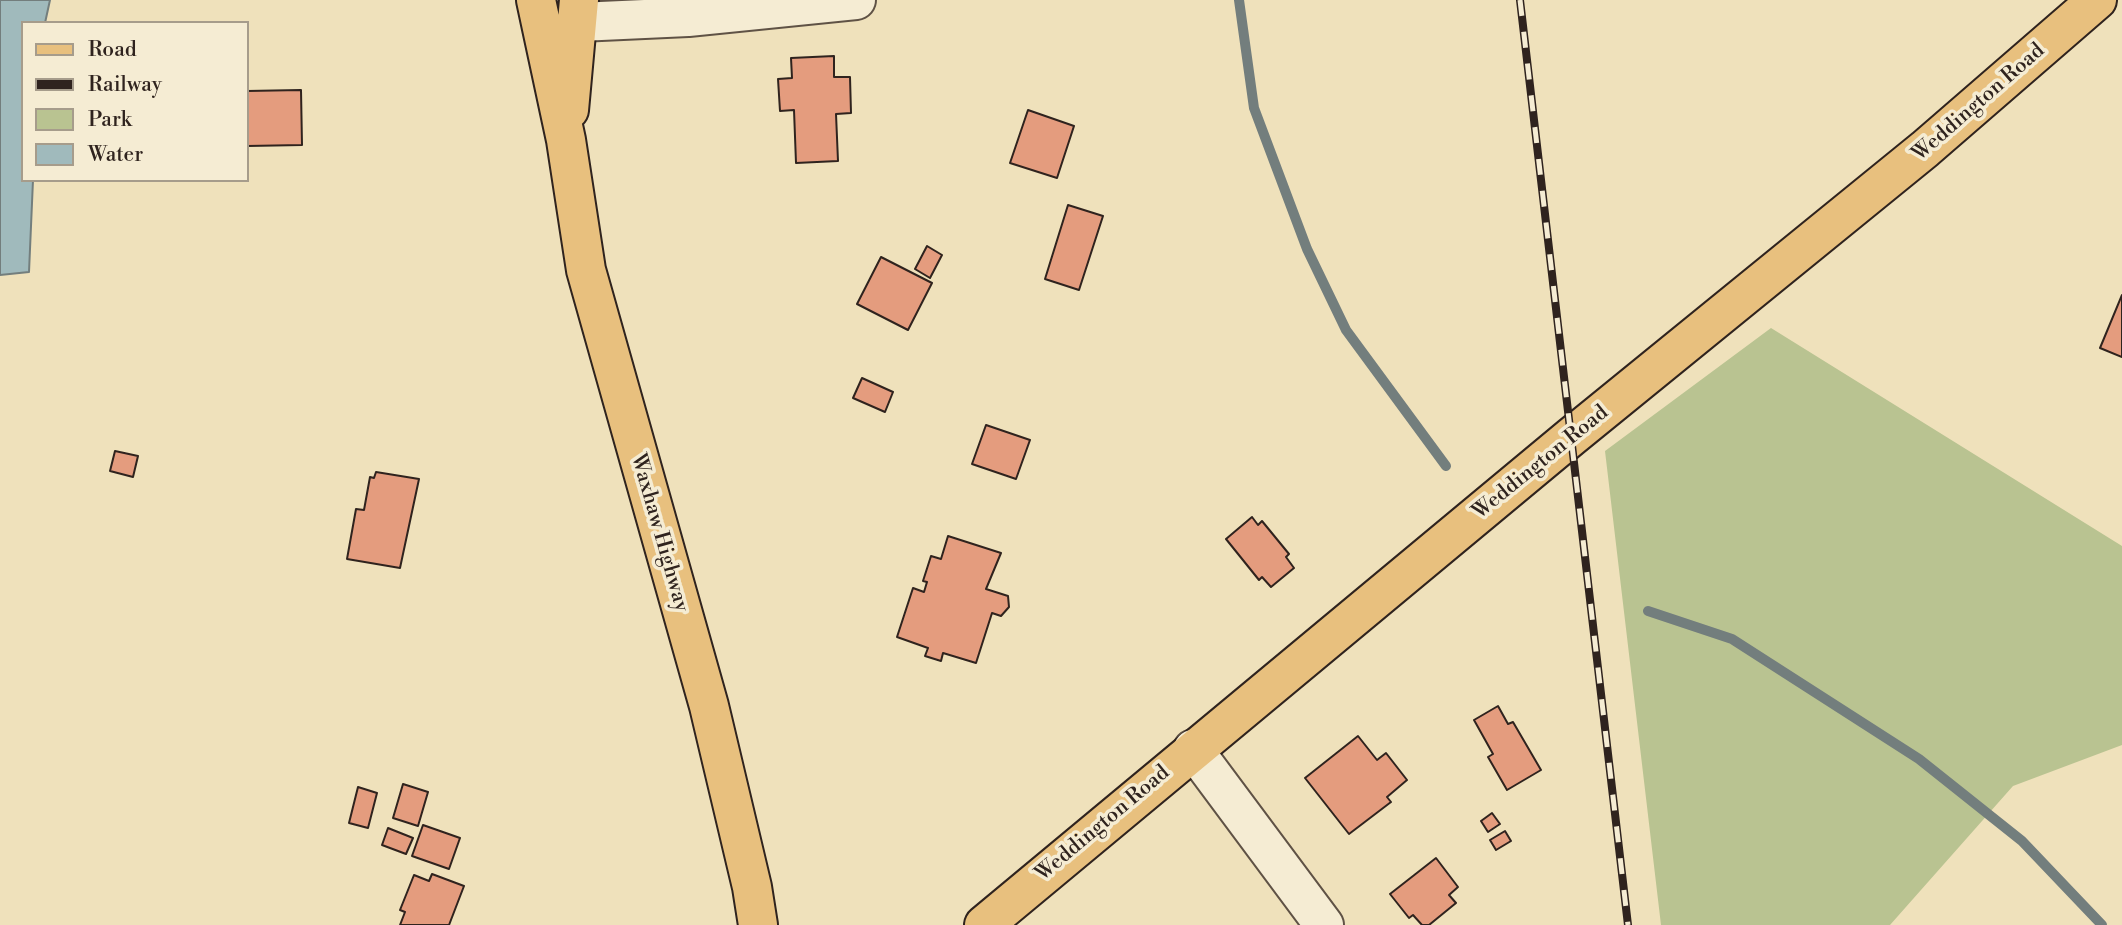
<!DOCTYPE html>
<style>
body{margin:0}
#map{position:relative;width:2122px;height:925px;overflow:hidden;background:#efe1bb;font-family:"Libre Bodoni",serif}
canvas{display:block}
.legend{position:absolute;left:21px;top:21px;width:228px;height:161px;box-sizing:border-box;background:#f5ecd3;border:2px solid #a69c8b;margin:0;padding:9px 12px;list-style:none;font-size:21px;color:#2f231e}
.legend li{display:flex;align-items:center;gap:14px;height:35px}
.legend b{width:35px;border:2px solid #a69c8b}
</style>
<div id="map">
<canvas width="2122" height="925"></canvas>
<ul class="legend">
<li><b style="height:9px;background:#e8c07e"></b>Road</li>
<li><b style="height:9px;background:#2f231e"></b>Railway</li>
<li><b style="height:19px;background:#b9c391"></b>Park</li>
<li><b style="height:19px;background:#a0babc"></b>Water</li>
</ul>
</div>
<script>
const ctx = document.querySelector('canvas').getContext('2d');
ctx.lineJoin = 'round';
function fillPath(path, color) { ctx.fillStyle = color; ctx.fill(path, 'evenodd'); }
function strokePath(path, color, width, dash) { ctx.strokeStyle = color; ctx.lineWidth = width; ctx.lineCap = dash ? 'butt' : 'round'; ctx.setLineDash(dash || []); ctx.stroke(path); }
function label(font, color, halo, rows, align = 'center') {
  ctx.font = font + ' "Libre Bodoni",serif'; ctx.lineWidth = 7; ctx.setLineDash([]); ctx.textBaseline = 'middle'; ctx.strokeStyle = halo; ctx.fillStyle = color; for (const [text, x, y, turn = 0] of rows) {
    ctx.save(); ctx.translate(x, y); ctx.rotate((+turn || 0) * Math.PI / 180); ctx.textAlign = isNaN(turn) ? turn : align; if (halo) ctx.strokeText(text, 0, 0); ctx.fillText(text, 0, 0); ctx.restore();
  }
}
fillPath(new Path2D(`
 M1771 328 2122 546V745L2013 786 1890 925H1661L1605 451Z`), '#b9c391');
const water = new Path2D(`
 M0 0H50L45 23H23V180H33L29 272 0 275Z`);
fillPath(water, '#a0babc');
strokePath(water, '#737e7d', 2);
strokePath(new Path2D(`
 M1239 0 1254 108 1307 249 1346 330 1446 466
 M1648 611 1732 639 1919 759 2022 841 2102 925`), '#737e7d', 10);
const building = new Path2D(`
 M834 56V77H850L851 113 836 114 838 161 796 163 794 110 780 111 778 79 792 78 791 58Z
 M301 90 302 145 247 146V91Z
 M1028 110 1074 126 1057 178 1010 163Z
 M1068 205 1103 216 1079 290 1045 279Z
 M927 246 942 255 930 278 915 269Z
 M881 257 932 283 908 330 857 304Z
 M2122 295V357L2100 348Z
 M862 378 893 392 885 412 853 398Z
 M986 425 1030 440 1016 479 972 464Z
 M115 451 138 456 133 477 110 471Z
 M376 472 419 479 400 568 347 559 356 509 364 510 370 477 374 478Z
 M1252 517 1258 525 1262 521 1289 554 1286 557 1294 568 1271 587 1262 577 1259 580 1226 539Z
 M948 536 1001 553 986 589 1008 596 1009 607 1001 616 992 613 976 663 943 653 941 661 925 656 928 648 897 637 913 588 924 592 927 582 923 581 931 556 941 559Z
 M1498 706 1508 724 1513 722 1541 770 1507 790 1488 757 1493 754 1474 720Z
 M1358 736 1377 760 1386 753 1407 780 1387 797 1391 802 1349 834 1305 778Z
 M403 784 428 792 418 826 393 818Z
 M358 787 377 793 368 828 349 823Z
 M1492 813 1500 824 1488 832 1481 821Z
 M423 825 460 838 449 869 412 856Z
 M388 828 413 838 406 854 382 845Z
 M1505 831 1511 841 1496 850 1490 840Z
 M1436 858 1458 887 1449 895 1456 903 1429 925H1422L1413 915 1409 918 1390 894Z
 M432 874 464 886 449 925H400L405 912 400 910 414 875 429 881Z`);
fillPath(building, '#e49c7e');
strokePath(building, '#2f231e', 2);
const minor = new Path2D(`
 M579 22 688 17 856 0
 M1193 749 1324 925`);
const major = new Path2D(`
 M536 0 566 140 586 270 709 706 752 887 758 925
 M569 110 579 0
 M984 925 1571 437 1925 149 2097 0`);
strokePath(minor, '#5f5245', 42);
strokePath(major, '#2f231e', 42);
strokePath(minor, '#f5ecd3', 38);
strokePath(major, '#e8c07e', 38);
const rail = new Path2D(`
 M1520 0 1628 925`);
strokePath(rail, '#2f231e', 8);
strokePath(rail, '#f5ecd3', 5, [16]);
label('21px', '#2f231e', '#f5ecd3', [
 ["Weddington Road",1979,103,-41],
 ["Weddington Road",1541,463,-39],
 ["Waxhaw Highway",659,533,74],
 ["Weddington Road",1103,824,-40]
]);
</script>
